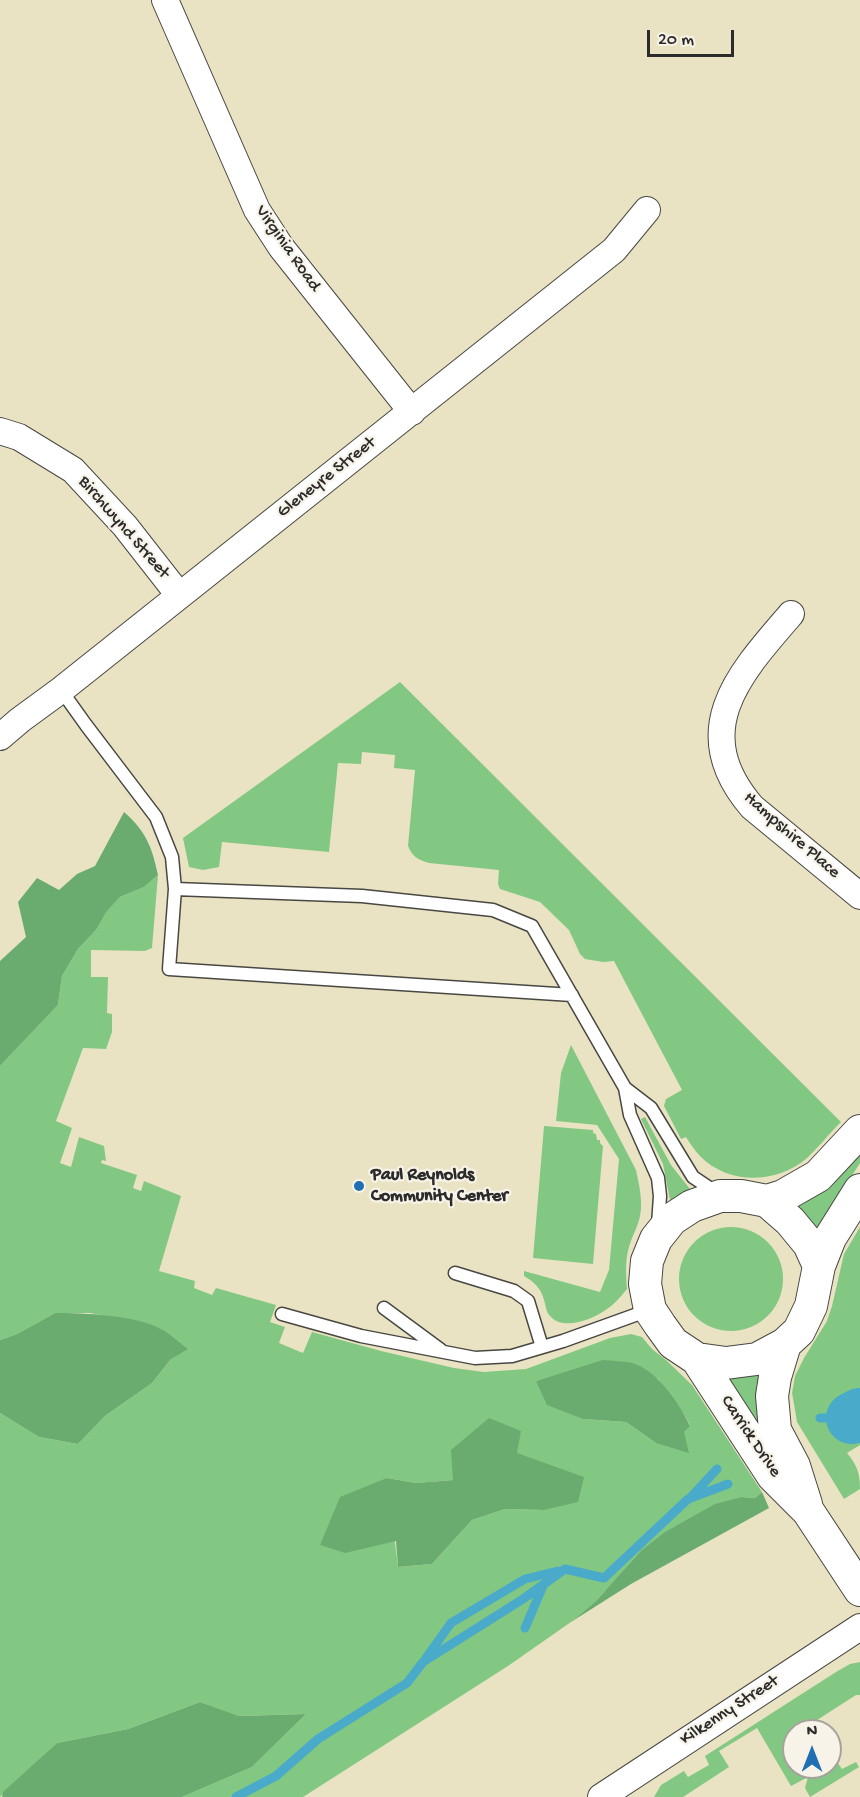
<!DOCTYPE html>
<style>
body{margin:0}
#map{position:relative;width:860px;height:1797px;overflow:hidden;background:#e9e3c3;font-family:"Gochi Hand",sans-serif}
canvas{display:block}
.north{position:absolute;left:782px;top:1719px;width:60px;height:60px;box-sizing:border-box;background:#f7f3e8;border:2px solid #a5a39c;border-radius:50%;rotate:0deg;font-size:16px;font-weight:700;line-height:24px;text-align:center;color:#2b2b2b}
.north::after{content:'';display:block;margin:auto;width:21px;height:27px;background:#1f6fb2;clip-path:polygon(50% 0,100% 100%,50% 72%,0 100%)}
.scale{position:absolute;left:647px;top:30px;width:87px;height:27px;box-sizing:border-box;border:3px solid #2b2b2b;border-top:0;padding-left:8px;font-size:18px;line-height:21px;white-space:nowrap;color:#2b2b2b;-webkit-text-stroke:4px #f7f3e8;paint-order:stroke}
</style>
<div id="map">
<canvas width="860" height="1797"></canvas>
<div class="north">N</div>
<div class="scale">20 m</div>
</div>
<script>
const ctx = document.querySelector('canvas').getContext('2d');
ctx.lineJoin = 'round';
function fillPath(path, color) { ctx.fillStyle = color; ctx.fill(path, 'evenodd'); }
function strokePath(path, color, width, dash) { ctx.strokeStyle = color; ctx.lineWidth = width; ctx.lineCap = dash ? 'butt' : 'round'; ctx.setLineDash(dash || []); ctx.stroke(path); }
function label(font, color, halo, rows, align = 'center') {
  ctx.font = font + ' "Gochi Hand",sans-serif'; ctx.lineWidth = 4.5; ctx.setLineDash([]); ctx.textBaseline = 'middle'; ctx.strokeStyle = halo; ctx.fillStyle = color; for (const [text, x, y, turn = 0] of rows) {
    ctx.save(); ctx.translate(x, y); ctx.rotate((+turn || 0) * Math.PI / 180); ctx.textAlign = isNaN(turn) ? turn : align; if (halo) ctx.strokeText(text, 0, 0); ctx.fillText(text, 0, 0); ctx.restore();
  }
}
fillPath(new Path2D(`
 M400 682 841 1122C829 1134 818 1148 806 1159 776 1184 728 1185 700 1156 694 1150 690 1143 686 1137L681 1139 664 1106 666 1099 682 1090 614 961 603 962 585 959 580 954 569 930 540 902 500 889 498 884 499 870 429 863C418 860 412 856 408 846L415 770 394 768 395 755 362 752 361 764 338 763 329 852 222 842 219 867 203 870 189 867 183 838Z
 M158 875 152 948 145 951 91 950V977H108L107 1013 112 1014V1032L106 1049 83 1048 56 1121 72 1128 60 1163 71 1167 79 1137 104 1146 106 1161 102 1160 101 1163 137 1175 133 1188 141 1191 144 1181 181 1196 159 1271 195 1281 194 1288 212 1295 216 1288 276 1305 270 1322 285 1327 279 1343 303 1353 312 1332 381 1351 454 1368 484 1372 526 1369 610 1338 631 1334 642 1337 652 1349 666 1360 692 1385 762 1492 755 1498 742 1497 604 1592 596 1601 571 1622 508 1666 303 1797H182L252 1767 306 1714 238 1716 200 1702 128 1729 57 1743 0 1797V1413L39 1437 78 1444 105 1416 152 1383 171 1359 161 1329 130 1320 90 1313H55L17 1334 0 1340V1066L58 1005 62 976 78 949 96 930 105 912 120 897 144 887ZM577 1369 658 1379 685 1416 690 1425 684 1432 656 1443 626 1422 583 1419 536 1381ZM387 1478 416 1483 453 1480 544 1510 505 1509 472 1520 432 1564 398 1567Z
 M571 1045 636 1170C639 1184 643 1201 640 1216 638 1227 632 1236 629 1247 625 1260 626 1275 627 1289 621 1296 615 1304 607 1309 594 1319 564 1331 551 1317 546 1313 546 1306 544 1300 541 1288 534 1282 524 1276V1271L600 1292 609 1270 619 1159 597 1125 556 1121 561 1073Z
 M645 1117 671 1165 690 1189 670 1200 663 1164 641 1119Z
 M544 1126 593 1130V1133L596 1134 597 1140H600V1143L603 1146 593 1264 533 1258Z
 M860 1147V1163L820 1226 816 1228 796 1207Z
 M679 1279a52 52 0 1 1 104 0a52 52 0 1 1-104 0Z
 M860 1227V1445L847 1453C857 1465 860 1473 860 1489L844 1499 797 1422 792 1393 795 1376 804 1358 827 1321 832 1306 844 1254Z
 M755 1373 759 1376 756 1388 759 1426 755 1425 727 1377H742Z
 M860 1662V1695H856L814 1722 819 1731H794V1767H830V1752L842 1769 856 1762 859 1767 810 1797 805 1788 808 1777 791 1786 757 1728 719 1751 729 1767 683 1797H654L661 1785 684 1771 688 1777 709 1765 705 1756 836 1672 850 1664Z`), '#83c882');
fillPath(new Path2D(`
 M124 812C146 831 152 847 158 875L144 887 120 897 106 912 96 930 78 949 62 976 58 1005 0 1066V961L26 937 18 902 37 878 59 890 77 874 95 866Z
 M55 1313C84 1313 135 1315 161 1329 171 1334 179 1343 188 1349L171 1359 152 1383 105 1416 78 1444 39 1437 0 1413V1340L17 1334Z
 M603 1360C612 1361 623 1361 632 1363 656 1369 680 1404 690 1426L684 1432 689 1453 656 1443 626 1422 583 1419 547 1405 536 1381Z
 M489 1418 521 1431 517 1453 584 1477 578 1502 544 1510 505 1509 472 1520 432 1564 398 1567 396 1541 345 1553 320 1545 340 1497 387 1478 416 1483 453 1480 451 1450Z
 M762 1492 769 1508 631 1584 571 1622 596 1601 642 1550 665 1532 715 1504 742 1497 755 1498Z
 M200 1702 239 1716 306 1714 252 1767 182 1797H2L3 1792 57 1743 128 1729Z`), '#6aac70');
strokePath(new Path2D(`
 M820 1418H852
 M691 1497 717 1469
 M525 1628 543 1586
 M426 1658 451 1623 525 1579 558 1571
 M236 1797 276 1776 318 1739 407 1683 423 1662 523 1599 565 1569 604 1578 688 1499 728 1484`), '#4aaac9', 9);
strokePath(new Path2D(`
 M852 1418 860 1414`), '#4aaac9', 52);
const service = new Path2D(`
 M61 690 86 725 156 817 172 857 175 889 169 969 572 995
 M175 889 362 896 493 910 532 926 625 1088 630 1115 658 1178 660 1196 658 1225
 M625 1088 651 1108 693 1177 717 1193
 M455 1273 514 1291 528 1301 542 1347
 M384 1308 441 1350
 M282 1314 361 1336 475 1358 512 1356 563 1341 649 1310`);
const minor = new Path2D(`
 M165 0 257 210 281 247 412 412
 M0 431 19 437 73 470 125 526 179 595
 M791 614C738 675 687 731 752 807L860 896
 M0 737 20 720 61 690 614 250 647 210
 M601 1797 860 1627`);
const tertiary = new Path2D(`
 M767 1201 783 1196 818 1176 860 1131
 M819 1266 809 1244 790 1221 767 1201 741 1196H720L692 1206 672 1219 656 1239 647 1261 645 1284 650 1310 660 1325 673 1343 697 1359 773 1476 808 1511 860 1590
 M785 1344 775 1377 772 1396 775 1430 794 1466 806 1504
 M697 1359 726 1363 757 1359 785 1344 799 1331 811 1306 819 1266 830 1238 860 1190`);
strokePath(service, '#484742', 15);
strokePath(minor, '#484742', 28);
strokePath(tertiary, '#484742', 34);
strokePath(service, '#fff', 12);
strokePath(minor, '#fff', 26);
strokePath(tertiary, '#fff', 32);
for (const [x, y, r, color] of [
 [359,1186,6,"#1f6fb2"]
]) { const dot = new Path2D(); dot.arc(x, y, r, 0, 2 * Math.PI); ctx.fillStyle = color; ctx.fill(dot); strokePath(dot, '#f7f3e8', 2); }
label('18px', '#2b2b2b', '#f7f3e8', [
 ["Virginia Road",287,249,55],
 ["Gleneyre Street",327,478,-38],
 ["Birchwynd Street",123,528,49],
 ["Hampshire Place",791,836,41],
 ["Carrick Drive",750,1437,56],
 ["Kilkenny Street",730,1711,-33]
]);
label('bold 18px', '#2b2b2b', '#f7f3e8', [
 ["Paul Reynolds",371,1176],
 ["Community Center",371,1197]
], 'left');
</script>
